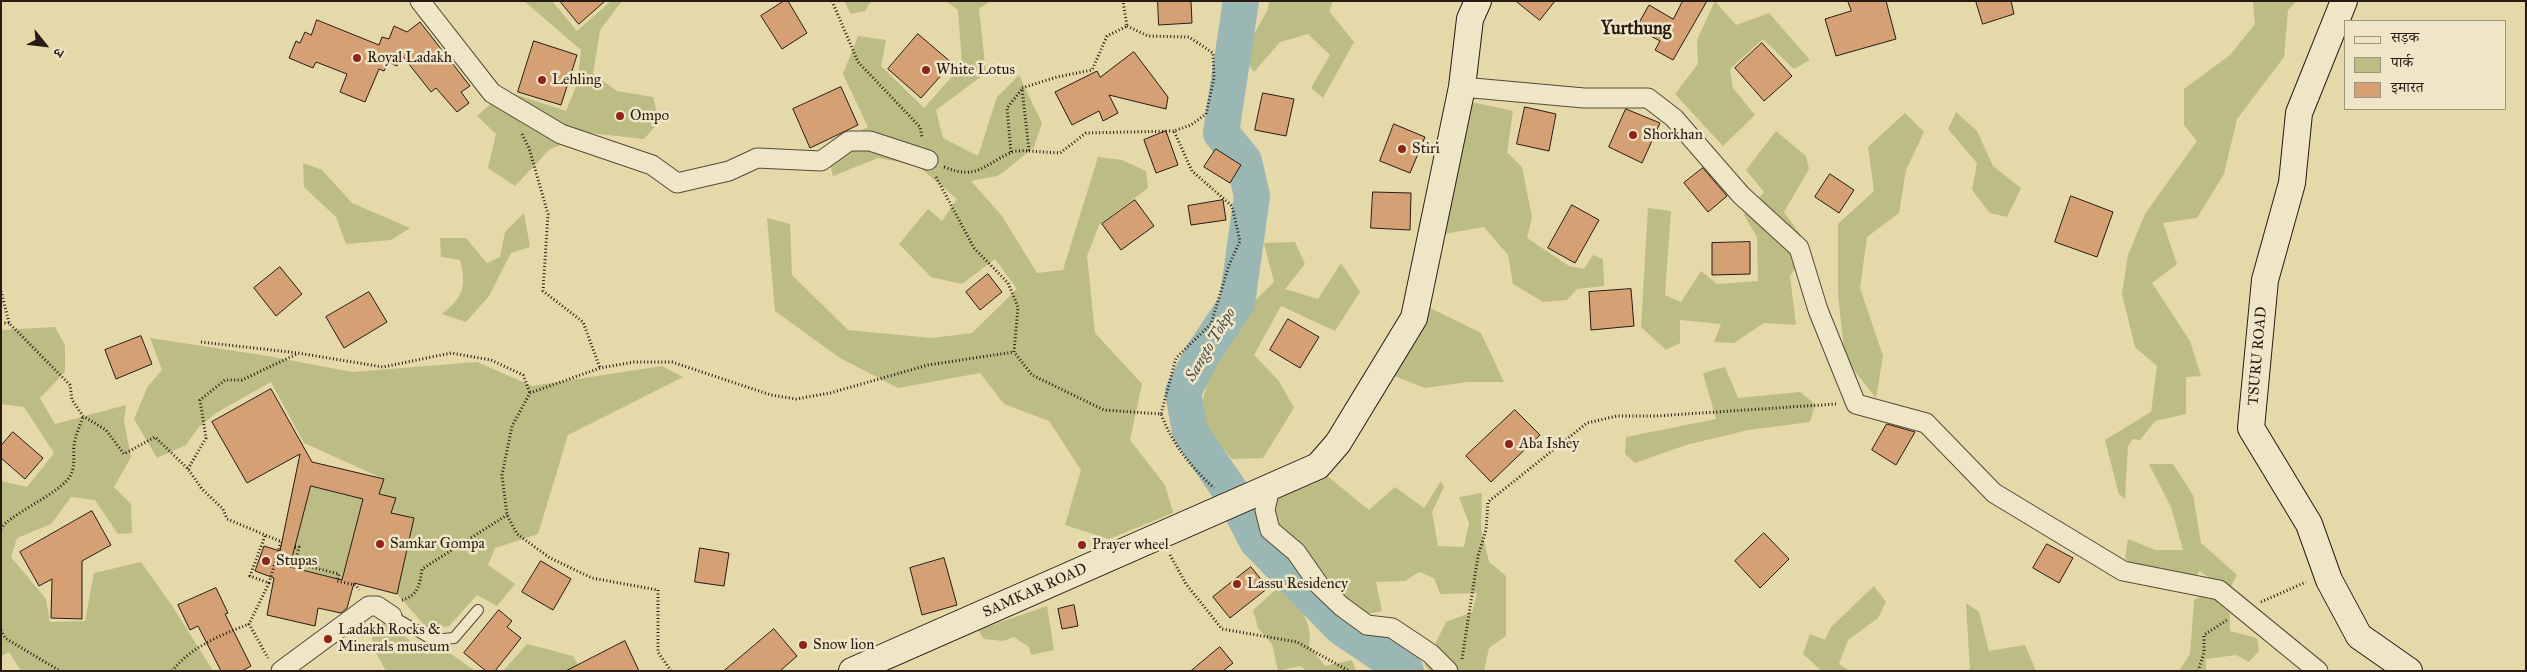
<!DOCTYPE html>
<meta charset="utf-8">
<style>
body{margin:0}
#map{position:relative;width:2527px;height:672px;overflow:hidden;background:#e5d8a9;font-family:"IM FELL Great Primer","Noto Serif Devanagari",serif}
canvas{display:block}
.frame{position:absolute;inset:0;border:2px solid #271b14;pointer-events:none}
.legend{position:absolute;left:2344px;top:20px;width:162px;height:90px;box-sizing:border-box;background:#eee6c7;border:1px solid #9e957f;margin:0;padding:6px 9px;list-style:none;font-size:15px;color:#271b14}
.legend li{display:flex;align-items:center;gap:10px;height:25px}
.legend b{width:25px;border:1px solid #9e957f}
.north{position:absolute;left:20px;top:20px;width:50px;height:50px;-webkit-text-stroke:4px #eee6c7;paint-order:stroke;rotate:119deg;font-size:14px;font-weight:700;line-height:20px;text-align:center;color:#271b14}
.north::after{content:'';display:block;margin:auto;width:18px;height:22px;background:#271b14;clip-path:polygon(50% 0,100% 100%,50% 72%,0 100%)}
</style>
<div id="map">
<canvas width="2527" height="672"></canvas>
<div class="frame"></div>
<ul class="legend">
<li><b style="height:6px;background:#eee6c7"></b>सड़क</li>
<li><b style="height:14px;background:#bbbd84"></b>पार्क</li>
<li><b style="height:14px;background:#d6a075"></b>इमारत</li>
</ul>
<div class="north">उ</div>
</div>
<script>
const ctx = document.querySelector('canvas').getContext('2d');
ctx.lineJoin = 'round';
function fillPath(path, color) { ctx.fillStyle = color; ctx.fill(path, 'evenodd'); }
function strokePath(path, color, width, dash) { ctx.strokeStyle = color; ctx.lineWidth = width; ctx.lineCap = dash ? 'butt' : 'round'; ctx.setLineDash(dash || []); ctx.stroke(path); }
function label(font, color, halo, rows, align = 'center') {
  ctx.font = font + ' "IM FELL Great Primer",serif'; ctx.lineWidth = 5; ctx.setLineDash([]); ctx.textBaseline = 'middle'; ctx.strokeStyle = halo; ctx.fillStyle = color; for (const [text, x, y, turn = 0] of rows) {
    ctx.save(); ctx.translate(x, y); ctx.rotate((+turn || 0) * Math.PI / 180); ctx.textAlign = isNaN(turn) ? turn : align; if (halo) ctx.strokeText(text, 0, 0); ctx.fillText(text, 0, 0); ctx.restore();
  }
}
fillPath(new Path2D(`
 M524 1H552L577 31 611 1H622L600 30 593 74 617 91 653 97 659 122 644 139 590 133 550 149 515 186 488 168 496 134 477 116 505 91 566 111 577 84 581 50Z
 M844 1H871L865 11 851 14Z
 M946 1H990L979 9 986 73 936 110 943 138 978 156 997 97 1019 75 1042 123 1034 147 1005 171 997 176 971 181 1002 216 1037 273 1063 270 1098 157 1122 160 1146 171 1148 188 1099 225 1087 256 1095 333 1142 384 1130 440 1165 485 1173 513 1109 539 1065 525 1081 470 1049 421 1004 404 980 373 898 388 840 358 775 311 767 218 790 224 792 275 848 330 932 338 972 333 1017 289 995 259 962 284 931 277 899 244 928 209 942 221 957 199 917 165 878 158 833 176 826 146 868 127 843 74 858 36 886 40 881 66 924 108 962 65 958 10Z
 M1269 1H1333L1329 11 1354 42 1323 98 1311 88 1330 55 1308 34 1280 42 1254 72 1242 56 1268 9Z
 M1715 1 1736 25 1769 13 1810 60 1794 69 1763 39 1730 69 1733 88 1755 115 1723 146 1675 94 1698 64 1697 40Z
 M2253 1H2297L2288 10 2284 57 2237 119 2224 174 2197 218 2163 223 2177 264 2152 283 2190 341 2201 376 2186 377V414L2155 421 2140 440 2133 439 2128 446 2125 499 2119 494 2105 440 2151 412 2157 366 2135 347 2122 294 2128 255 2145 214 2197 141 2184 125V89L2230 55 2255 24Z
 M1472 102 1513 111 1507 152 1522 167 1532 217 1527 238 1569 266 1584 269 1593 255 1603 259 1604 286 1577 289 1567 300 1543 302 1513 284 1508 255 1484 227 1444 234Z
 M1956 112 1977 131 1993 166 2021 188 2007 217 1990 213 1972 190 1977 163 1948 129Z
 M1905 113 1924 132 1906 170 1899 213 1867 237 1860 288 1883 356 1876 398 1845 359 1838 294V224L1874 191 1868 147Z
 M1776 131 1806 156 1809 169 1784 212 1810 248 1790 276 1796 325 1764 323 1734 343 1714 342 1721 324 1680 320V343L1666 350 1641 327 1648 208 1671 211 1665 295 1681 302 1701 271 1717 284 1758 281 1757 237 1744 215 1764 192 1746 170Z
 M303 163 322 170 352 203 410 228 391 240 346 244 336 217 304 187Z
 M524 213 530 247 511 253 489 296 466 322 442 314C463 297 467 287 460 260L441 257 440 238H466L487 263 500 257 505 232Z
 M1295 242 1305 264 1285 289 1318 299 1341 263 1360 292 1335 331 1281 306 1254 355 1279 381 1294 408 1263 458 1232 459 1198 418 1212 365 1229 326 1274 282 1264 243Z
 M1430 308 1481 333 1504 382H1467L1425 388 1392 375 1404 358Z
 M55 327 65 345V372L40 398 55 424 126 405 124 421 131 457 114 487 131 504 132 533 118 534 95 500 71 497 51 524 17 538 11 557 46 599 50 622 85 621 94 573 141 562 173 607 213 671H21L9 652 1 656V481L27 487 54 453 24 407 1 404V330Z
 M150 338 268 356 352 372 477 362 532 386 662 366 683 377 568 435 538 534 495 548 488 565 515 584 497 606 477 595 449 626 428 629 397 594 414 518 391 513 396 498 379 494 384 479 304 443 271 382 216 413 198 428 186 445 157 458 134 419 148 386 162 370Z
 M1725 367 1738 398 1800 392 1815 404 1810 422 1748 430 1686 445 1635 463 1625 454 1626 437 1716 419 1703 373Z
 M2149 464H2173L2193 495 2201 543 2237 575 2229 590 2199 571 2194 581 2140 569 2125 559 2128 539 2155 550H2183L2171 507Z
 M1326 475 1369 510 1395 487 1424 508 1441 481 1444 487 1432 512 1438 546 1464 547 1469 523 1459 497 1482 493 1481 528 1489 562 1506 576V636L1489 648 1484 671H1430L1425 665 1446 622 1472 612 1477 593 1440 594 1434 578 1419 572 1405 581 1376 582 1382 611 1367 614 1340 597 1260 517 1274 499Z
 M311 486 363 499 342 580 290 567Z
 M1874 586 1886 602 1878 618 1848 640 1839 664 1850 671H1822L1803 654 1810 634 1825 640 1831 627Z
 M1279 587C1297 604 1314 620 1309 646L1325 666 1352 660 1356 671H1307L1300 666 1278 671 1272 644 1258 628 1253 610Z
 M2207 593 2230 614V631L2257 638 2259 651 2249 662 2236 655 2206 659V671H2179L2190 654 2194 600Z
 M1966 603 1979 612 1989 651 2025 645 2036 671H1970Z
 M1047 606 1054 650 1031 655 1029 647 1014 637 1003 641 984 639 978 630Z
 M386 621 426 654 447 651 475 671H386L376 653 372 639V632Z
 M527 644 573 656 581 671H503Z`), '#bbbd84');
strokePath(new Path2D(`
 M1241 1 1221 133 1244 161 1252 196 1237 303 1202 355 1183 392 1190 432 1233 495 1257 541 1341 627 1406 671`), '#9bb7b4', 36);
const building = new Path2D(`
 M560 1H605L579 24Z
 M784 1H788L807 33 782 49 761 16Z
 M1158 1H1191L1192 23 1159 25Z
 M1516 1H1555L1540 20Z
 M1683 1H1707L1673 60 1655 50 1660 41 1636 28 1649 5 1673 19Z
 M1848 1H1886L1896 39 1836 56 1825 19 1851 11Z
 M1976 1H2011L2014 14 1983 24Z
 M317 20 379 45 382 37 389 39 394 26 407 32 420 22 470 86 461 92 469 103 457 112 436 88 431 92 401 54 397 66 388 62 384 71 379 69 365 102 340 92 347 74 316 62 313 68 289 58 296 41 300 43 305 32 311 35Z
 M918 34 952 63 921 98 888 69Z
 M534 41 577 55 561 105 518 92Z
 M1762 43 1792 76 1764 101 1735 68Z
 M1134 52 1168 97 1166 109 1109 95 1118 113 1103 121 1099 111 1072 125 1055 92 1097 71 1100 77Z
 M841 87 858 125 810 148 793 109Z
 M1263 93 1294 99 1286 136 1255 130Z
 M1525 107 1556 114 1549 151 1517 144Z
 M1626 109 1660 123 1642 163 1609 147Z
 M1394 124 1425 137 1410 173 1380 161Z
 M1166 131 1178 165 1156 173 1144 140Z
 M1216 149 1241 165 1230 183 1204 167Z
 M1703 168 1727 196 1708 212 1684 183Z
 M1830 174 1854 190 1839 213 1815 197Z
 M1373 192 1411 193 1410 230 1371 228Z
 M2071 196 2113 212 2097 257 2055 242Z
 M1135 200 1154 226 1121 250 1102 224Z
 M1223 200 1226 220 1191 225 1188 206Z
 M1572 205 1599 220 1575 263 1548 248Z
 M1750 242V274L1712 275V243Z
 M280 267 302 294 276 316 254 288Z
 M988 274 1002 292 980 310 966 292Z
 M1631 289 1634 326 1591 330 1589 292Z
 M369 292 387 322 344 348 326 317Z
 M1288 319 1319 337 1300 368 1270 350Z
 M141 336 152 364 116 379 105 350Z
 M271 389 312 462 384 479 379 494 396 498 391 513 414 518 397 594 354 583 347 608 341 613 318 608 315 626 267 615 274 578 255 571 264 546 280 551 300 454 247 483 212 422ZM311 486 363 499 342 580 290 567Z
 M1515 410 1540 435 1491 482 1466 456Z
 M1887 424 1915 432 1896 465 1872 450Z
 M13 432 43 458 25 479 1 458V446Z
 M92 511 111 545 82 561V619L51 618 52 579 39 586 20 552Z
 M1764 533 1789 559 1760 588 1735 561Z
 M2047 544 2073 558 2059 583 2033 568Z
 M700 548 729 553 724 586 695 582Z
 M944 558 957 605 922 615 910 568Z
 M541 561 571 579 553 610 522 592Z
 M1251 567 1268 588 1230 618 1213 597Z
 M216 588 228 613 225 614 251 666 242 671H221L198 626 190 630 178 605Z
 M1074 605 1078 626 1062 629 1058 609Z
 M499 610 512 621 507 627 521 638 495 671H486L464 653Z
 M774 629 797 656 780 671H724Z
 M625 641 639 671H566Z
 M1220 647 1233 663 1223 671H1191Z`);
fillPath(building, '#d6a075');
strokePath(building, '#271b14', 1);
const lane = new Path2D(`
 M392 616 433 640 454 638 478 610`);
const street = new Path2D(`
 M420 1 492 93 561 134 652 165 677 183 729 171 757 158 821 161 849 141H870L928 160
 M1462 87 1584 98H1648L1674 118 1741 195 1799 248 1818 310 1856 404 1926 423 1994 493 2123 571 2219 590 2318 671
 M1270 488 1265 510 1270 530 1296 552 1319 585 1341 606 1367 625 1392 628 1431 654 1448 671
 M281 671 369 606H377L392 616`);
const secondary = new Path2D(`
 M2344 1 2299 113 2292 183 2265 280 2251 428 2309 524 2329 580 2359 636 2409 671
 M852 671 1318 466 1338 443 1414 318 1462 87 1470 19 1478 1`);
strokePath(lane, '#564a39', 12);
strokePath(street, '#564a39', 21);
strokePath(secondary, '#271b14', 28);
strokePath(new Path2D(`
 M832 1 858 62 920 127 922 138
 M1127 26 1148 36 1189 37 1213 53 1214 78 1206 114 1191 125 1174 131 1192 171 1232 206 1240 241 1229 265 1211 324 1176 358 1161 414
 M522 134 529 148 548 214 543 291 583 322 600 368
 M1029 151 1060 153 1086 133 1174 131
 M1011 152 1007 108 1022 89
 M944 167C977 180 982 166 1010 153 1015 150 1023 151 1029 151L1022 88 1057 77 1092 70 1107 36 1127 26 1123 1
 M936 177 974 248 1008 283 1018 307 1014 352 1032 375 1104 410 1161 414C1173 445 1190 466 1214 488
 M1 291 9 323 70 385 72 400 83 416 106 430 124 454 155 437 188 469 202 489 223 509 227 519 282 542
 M1 323H9
 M201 342 298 353 383 367 451 353 491 360 523 375 530 393
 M188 469 206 438 200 400 225 380H242L297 354
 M1 529C7 516 56 495 68 479 76 469 73 458 74 446 75 436 80 426 83 416
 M265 536 250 576 269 583 249 624 268 658
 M295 547H299L295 563 339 574 337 581 356 585 359 590
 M1170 555 1186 584 1222 629 1297 642 1349 671
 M269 583 281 542
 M402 600C418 596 420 584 422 569L507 515
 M2261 602 2306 582
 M1 630 5 638 60 671
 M1462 659 1478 556 1486 530 1488 502 1587 423 1617 416H1656L1836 404
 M172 671C192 646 221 635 249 624
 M671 671 658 652V590L592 578 550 558 517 534 507 515 502 475 512 426 530 393 600 368 634 362H672L771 395 796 399 830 393 928 365 1014 352
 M2198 671 2204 653V635L2227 620`), '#271b14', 3, [1, 2.5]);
strokePath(lane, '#eee6c7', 10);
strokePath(street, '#eee6c7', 19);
strokePath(secondary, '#eee6c7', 26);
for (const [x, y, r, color] of [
 [357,58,5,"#8f2418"],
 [926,70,5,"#8f2418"],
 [542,80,5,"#8f2418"],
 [620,116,5,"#8f2418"],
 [1633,135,5,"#8f2418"],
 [1402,149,5,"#8f2418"],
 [1509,444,5,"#8f2418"],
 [380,544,5,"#8f2418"],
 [1082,545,5,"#8f2418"],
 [266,561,5,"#8f2418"],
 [1237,584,5,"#8f2418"],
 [328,639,5,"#8f2418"],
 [803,645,5,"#8f2418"]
]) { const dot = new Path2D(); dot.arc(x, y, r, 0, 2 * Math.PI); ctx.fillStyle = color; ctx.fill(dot); strokePath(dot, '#eee6c7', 2); }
label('15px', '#271b14', '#eee6c7', [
 ["Royal Ladakh",367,58],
 ["White Lotus",936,70],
 ["Lehling",552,80],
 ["Ompo",630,116],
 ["Shorkhan",1643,135],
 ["Stiri",1412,149],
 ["Aba Ishey",1519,444],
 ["Samkar Gompa",390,544],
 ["Prayer wheel",1092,545],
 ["Stupas",276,561],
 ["Lassu Residency",1247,584],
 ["Ladakh Rocks &",338,630],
 ["Minerals museum",338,647],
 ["Snow lion",813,645]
], 'left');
label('15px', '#271b14', '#eee6c7', [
 ["TSURU ROAD",2258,356,-85],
 ["SAMKAR ROAD",1035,591,-24]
]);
label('italic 16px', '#4a4a44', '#eee6c7', [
 ["Sangto Tokpo",1211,345,-59]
]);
label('bold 18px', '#271b14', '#eee6c7', [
 ["Yurthung",1636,30]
]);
</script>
